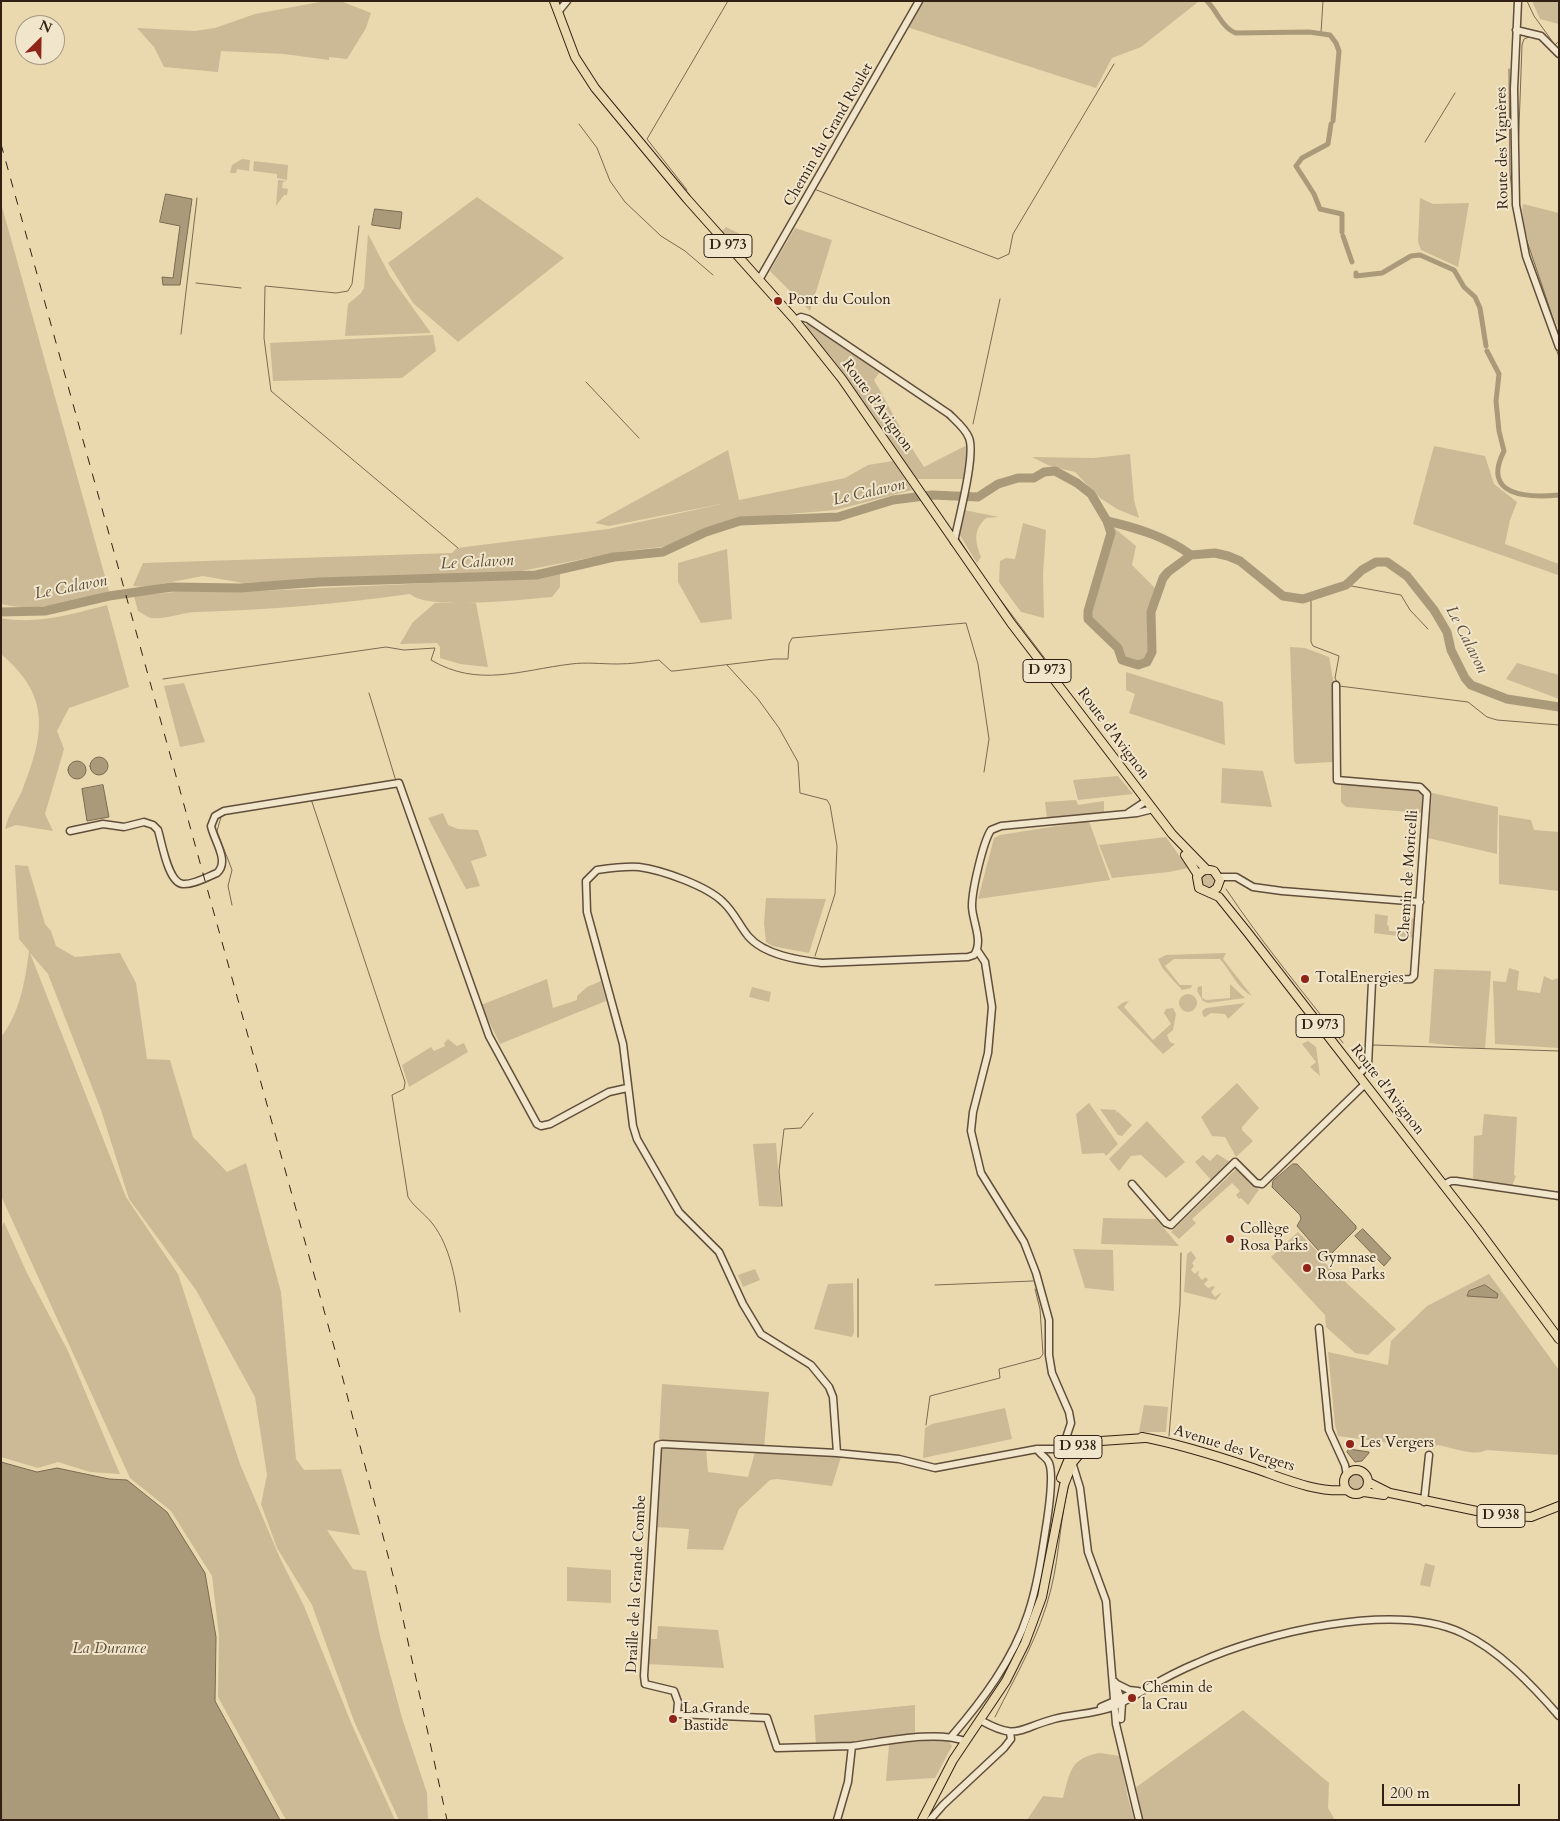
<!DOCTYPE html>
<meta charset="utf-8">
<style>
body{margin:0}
#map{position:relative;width:1560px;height:1821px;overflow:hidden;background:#ead9af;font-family:Cardo,serif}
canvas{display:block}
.frame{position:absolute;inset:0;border:2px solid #322014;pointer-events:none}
.north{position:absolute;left:15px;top:15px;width:50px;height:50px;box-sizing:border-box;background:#f1e6cb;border:1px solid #a59782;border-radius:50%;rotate:23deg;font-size:14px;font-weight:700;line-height:20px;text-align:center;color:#322014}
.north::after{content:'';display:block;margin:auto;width:18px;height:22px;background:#8f2418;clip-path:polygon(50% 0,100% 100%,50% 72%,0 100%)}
.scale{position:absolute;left:1382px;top:1784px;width:138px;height:22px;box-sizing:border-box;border:2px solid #322014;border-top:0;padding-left:6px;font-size:15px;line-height:18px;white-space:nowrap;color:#322014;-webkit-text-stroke:4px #f1e6cb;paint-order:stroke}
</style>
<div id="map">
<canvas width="1560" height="1821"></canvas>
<div class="frame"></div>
<div class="north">N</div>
<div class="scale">200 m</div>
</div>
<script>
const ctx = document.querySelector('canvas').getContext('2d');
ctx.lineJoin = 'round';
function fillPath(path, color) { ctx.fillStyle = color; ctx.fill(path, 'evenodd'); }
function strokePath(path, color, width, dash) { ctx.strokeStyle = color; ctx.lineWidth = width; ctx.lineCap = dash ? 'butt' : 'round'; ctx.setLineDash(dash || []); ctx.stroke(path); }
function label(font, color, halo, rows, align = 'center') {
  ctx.font = font + ' Cardo,serif'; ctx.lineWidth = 4; ctx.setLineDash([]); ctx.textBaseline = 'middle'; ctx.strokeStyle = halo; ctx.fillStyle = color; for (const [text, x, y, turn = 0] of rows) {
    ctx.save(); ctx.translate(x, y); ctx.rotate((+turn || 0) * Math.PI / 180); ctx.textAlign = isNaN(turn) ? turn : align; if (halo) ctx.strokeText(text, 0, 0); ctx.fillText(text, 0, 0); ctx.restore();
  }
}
fillPath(new Path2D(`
 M325 1 343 2 371 13 366 28 347 59 329 57V60L284 54 221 51 218 72 164 67 154 47 137 28 195 31 215 28 255 14Z
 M922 1H1198V2L1141 47 1112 58 1096 88 907 27Z
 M1532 1H1559V24L1540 19Z
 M242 159 250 160 249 171 237 169 236 173H230L232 165Z
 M254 161 288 165 287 180 277 178V174L253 171Z
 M278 180 287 181 283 182 282 188 288 189 287 195H284L276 206Z
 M477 197 564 258 458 342 413 303 388 263Z
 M1420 198 1433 204 1469 203 1458 267 1421 250 1418 242Z
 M1 203 109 591C73 602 39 613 1 604Z
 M1523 204 1559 213V329C1550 311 1517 219 1523 204Z
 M726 227 752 240 748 252 743 254 722 231Z
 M795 228 832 240 810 311 770 271Z
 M368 234 390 276 431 333 345 336 348 304 361 293 364 288Z
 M808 324 880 372 874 380C891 409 905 439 924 467L967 445V460L963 479H917L837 365 805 326Z
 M433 335 436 351 402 378 273 381 270 343Z
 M1434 446 1485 456 1494 484 1517 502 1510 520 1505 544 1559 564 1558 575 1413 524Z
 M728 450 739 500 845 478 868 465 893 461 912 490 836 510 742 518 725 522 670 546 625 551 511 573 243 583 203 576 145 587 133 586 143 563 452 553 457 548 608 529 726 503 609 526 595 523Z
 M1130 454 1134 500 1139 518 1117 509 1100 498 1075 472 1050 466 1032 457 1093 458Z
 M964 510 999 517 986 518C973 530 975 542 981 557L977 563 959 534Z
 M1023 523 1046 530 1043 575 1044 618 1021 612 999 582 1000 561 1006 558 1015 559Z
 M1113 527 1136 546 1132 565 1156 589 1148 611 1150 652 1146 660 1138 662 1124 658 1121 646 1092 618C1087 602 1116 553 1113 527Z
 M727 549 732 619 701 623 678 582V563Z
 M560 573V587L552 597C525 599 427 611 410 594 339 604 268 610 197 612 182 612 166 620 151 618 147 617 142 613 138 611L134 596 185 591 238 592 538 578Z
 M435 603H476L488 667 460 664 440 658V647L437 643 400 644 413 622Z
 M107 605 129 687 69 708 57 731 64 749 45 814 53 831 16 825 5 829C8 815 16 804 22 791 44 735 52 697 1 654V618C37 625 72 614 107 605Z
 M1290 647 1305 648 1329 657 1334 685 1333 762 1296 764 1294 761Z
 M1517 663 1559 675V699L1506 679Z
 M1126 672 1223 702 1225 745 1129 713 1135 694 1126 690Z
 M184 683 205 742 180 747 164 686Z
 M1222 768 1263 771 1272 807 1221 803Z
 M1118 776 1133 794 1078 800 1073 780Z
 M1341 784 1419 790 1424 795 1423 813 1346 807 1341 802Z
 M1432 793 1498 807 1497 854 1428 838Z
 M1076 800 1078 805 1104 801V813L1047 818 1045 802Z
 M443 813 448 825 458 829 478 830 487 856 471 861 480 886 466 889 428 818Z
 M1499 815 1531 820 1534 830 1559 832V891L1499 884Z
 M1089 821 1110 880 978 899 994 838 1000 835Z
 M1166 837 1188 868 1169 872 1112 878 1099 845Z
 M15 865 28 866 45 924 51 931 56 946 75 957 120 953 136 983 147 1059 170 1060 193 1137 227 1172 246 1163 281 1292 296 1459 304 1470 341 1469 360 1535 327 1530 353 1569 366 1571 380 1636 402 1718 427 1793 428 1820H399L354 1721 312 1605 277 1548 261 1504 267 1475 255 1397 196 1290 129 1199 101 1110 48 974 30 953 126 1197 178 1274 240 1464 280 1558 304 1606 352 1725 395 1820H286L218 1697 219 1636 212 1576 171 1511 130 1478 2 1198 1 1037C20 1013 25 981 29 951L19 939Z
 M1200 881a8 8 0 1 1 16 0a8 8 0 1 1-16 0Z
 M766 898 826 899 809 953 772 946 766 942 764 923Z
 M1375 914 1388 916 1387 925 1389 926V931L1402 932 1404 917 1415 919 1413 938 1374 933Z
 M1226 953 1223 959 1252 996C1238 989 1231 972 1220 959H1174L1165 966 1180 985H1192L1191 988 1182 990 1163 969 1158 959 1166 955Z
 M1509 968 1519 971 1517 990 1540 993 1544 976 1552 980 1559 978V1048L1495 1044 1493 981 1506 982Z
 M1434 969 1491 971 1485 1049 1429 1043Z
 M547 979 553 1008 577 1000V996L587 987 601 981 606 1001 500 1044 481 1005Z
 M1230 984 1245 998 1208 1003 1203 1001 1197 991 1198 987 1202 986V998L1206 1000 1230 998Z
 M752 987 771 992 769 1002 749 997Z
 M1179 1003a9 9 0 1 1 18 0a9 9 0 1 1-18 0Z
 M1129 1001 1124 1007 1153 1040 1171 1024 1164 1013 1166 1009 1173 1008 1176 1014 1173 1030 1167 1035 1170 1042 1175 1044 1163 1054 1117 1007 1124 1002Z
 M1245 1003 1228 1019 1225 1014 1211 1013 1205 1017 1203 1016 1202 1011 1206 1008Z
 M448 1039 457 1046 464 1043 468 1052 409 1087 402 1065 431 1047 434 1051 445 1046 444 1043Z
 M1308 1041 1316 1047 1320 1076 1310 1067 1316 1062 1302 1044Z
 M1237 1083 1259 1108 1242 1127V1130L1253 1141 1236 1157 1225 1137 1212 1136 1201 1117Z
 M1089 1103 1118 1144 1106 1156 1104 1153 1082 1154 1076 1114Z
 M1100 1109 1116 1110V1114L1117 1111 1132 1125 1122 1136 1118 1135Z
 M1484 1114 1517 1117 1514 1175 1516 1176 1512 1186 1477 1181 1473 1178 1474 1136 1482 1135Z
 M1147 1121 1185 1162 1166 1178 1141 1155 1131 1156 1119 1171 1109 1159Z
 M776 1143 781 1207 759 1206 753 1144Z
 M1217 1154 1230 1162 1211 1180 1195 1162 1203 1155 1210 1161Z
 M1237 1168 1259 1190C1254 1195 1252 1201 1248 1205L1241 1198 1239 1199 1236 1195 1240 1191 1232 1183 1192 1219 1196 1223 1179 1239 1171 1232Z
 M1103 1218 1156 1219 1179 1246 1101 1244Z
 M4 1222 27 1273 68 1351 120 1474 90 1472 58 1462 38 1468 1 1457V1229Z
 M1298 1232 1327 1261 1325 1263 1396 1329 1368 1355 1355 1353 1326 1327 1325 1315 1271 1257Z
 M1073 1249 1113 1250 1114 1291 1085 1288Z
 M1191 1251 1196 1258 1192 1263 1194 1266 1191 1270 1195 1274 1199 1270 1198 1275 1202 1280 1206 1277 1208 1280 1204 1284 1208 1288 1213 1286 1215 1287 1211 1292 1215 1297 1220 1293 1221 1294 1216 1300 1184 1292 1187 1254Z
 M755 1269 760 1280 743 1287 738 1275Z
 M1489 1274 1559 1370V1455L1486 1450C1474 1457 1451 1447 1437 1445L1434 1449 1338 1436 1335 1425 1328 1352 1388 1365 1391 1341 1427 1306Z
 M853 1283 854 1332 852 1337 814 1329 828 1284Z
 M662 1384 769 1392 764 1448 659 1441Z
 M1144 1405 1168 1407 1166 1432H1139Z
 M1005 1408 1012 1439 923 1458 925 1428 932 1424Z
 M664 1446 706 1449 708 1472 748 1477 755 1452 841 1457 832 1486 777 1479 770 1480 739 1509 723 1550 687 1549 689 1529 656 1527 660 1452Z
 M1348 1482a8 8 0 1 1 16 0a8 8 0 1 1-16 0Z
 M1425 1563 1435 1566 1430 1587 1420 1585Z
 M567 1567 611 1570V1603L567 1601Z
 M658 1626 718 1630 724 1668 647 1664 649 1639H657Z
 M915 1705V1737L816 1745 814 1715Z
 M1243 1710 1329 1783 1328 1808 1335 1820H1140L1135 1788Z
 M948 1739 952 1746 935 1778 886 1781 889 1744Z
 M1100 1753 1120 1756 1127 1794 1134 1820H1027L1043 1796 1063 1798C1070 1772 1070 1758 1100 1753Z`), '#cbba95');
const water = new Path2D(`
 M166 194 192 199 180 285H163L162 277 173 278 180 226 160 222Z
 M375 209 402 212 400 229 372 225Z
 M90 766a9 9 0 1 1 18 0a9 9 0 1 1-18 0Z
 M68 770a9 9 0 1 1 18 0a9 9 0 1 1-18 0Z
 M103 785 109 817 87 821 82 789Z
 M1293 1164H1297L1356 1226V1229L1328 1257 1325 1258 1297 1226 1301 1219 1300 1215 1272 1187 1273 1181Z
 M1363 1229 1391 1258 1384 1266 1355 1236Z
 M1485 1285 1498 1294 1497 1298 1467 1296 1469 1291Z
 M1349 1449 1369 1452V1453L1362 1461 1355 1462 1347 1452Z
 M1 1462 37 1472 57 1468 109 1479 127 1480 167 1512 205 1573 216 1637 215 1701 280 1820H2Z`);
fillPath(water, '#ab9a7a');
strokePath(water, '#7b6951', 1);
strokePath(new Path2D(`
 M1527 1 1534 16 1555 45 1559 41
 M1321 33 1323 1
 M1509 69 1510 173 1513 203
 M579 124 597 148 610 181 625 202 661 236 685 251 713 275
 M1425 142 1455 93
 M1518 155 1522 45 1524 39 1529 37
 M814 189 998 259 1009 254 1013 234 1114 64
 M687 190 647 139 728 1
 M1513 207 1522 250
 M359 226 352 284 348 291 336 293 265 286 264 338 271 391 458 548
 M1526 238 1559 336
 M196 283 241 288
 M1539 301 1559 357
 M181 334 197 198
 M586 382 639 438
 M973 424 1000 299
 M959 539 979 570
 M1346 585 1401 595 1410 610 1428 629
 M993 590 1059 677
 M1311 598V642L1313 646 1339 656 1335 678 1337 682
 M727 665 758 699 779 728 798 762 800 793 827 800 830 805 837 846 835 894 815 956
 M163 679 386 647 404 650 435 648 431 660C478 688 521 670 571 664 586 662 602 664 617 664 631 664 645 662 659 660L671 671H674L774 659H788L789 644 792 638 966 623 978 664 989 739 984 772
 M1339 686 1468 702 1487 717 1497 720 1559 725
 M369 693 396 781
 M311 799 405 1082 404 1089 392 1095 408 1197C414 1207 424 1213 432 1223 451 1247 456 1282 460 1312
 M221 817 217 831 232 870 228 886 232 905
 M1226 889C1262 943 1303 992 1343 1043
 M1240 930 1312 1022
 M1373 1045 1559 1051
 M782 1206 779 1171 784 1129 801 1128 813 1113
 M935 1285 1033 1281
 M858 1337V1279
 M926 1425 930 1396 1000 1378 999 1369 1040 1358 1043 1354 1040 1309 1035 1289
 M1169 1436 1180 1304 1181 1253
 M995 1717C1016 1675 1040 1635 1051 1589 1060 1553 1060 1515 1070 1480`), '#7b6951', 1);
strokePath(new Path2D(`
 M1207 1C1217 11 1223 29 1236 33L1309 32 1330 35 1336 43 1339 51 1333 121
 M1331 124 1328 144 1302 158 1296 166 1314 194 1320 209 1342 214V232
 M1343 236 1352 262
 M1356 273V276L1382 273 1411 256 1420 255 1454 270 1464 287 1475 297 1480 308 1486 346
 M1487 351 1499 374 1496 401 1499 431 1504 451C1481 496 1527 498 1559 495`), '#ab9a7a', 5);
strokePath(new Path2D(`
 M1107 521C1137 528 1167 537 1191 555
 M1 612 45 611 109 596 172 587 240 588 320 582 536 575 614 557 663 552 706 532 740 521 838 517 893 500 932 495 978 497 998 484 1018 478H1034L1044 472 1055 471 1077 483 1091 494 1107 521 1111 533 1088 611V619L1118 648 1122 660 1138 665 1147 662 1152 652 1151 612 1163 578 1168 572 1191 555 1215 553 1228 556 1240 561 1283 596 1303 599 1346 585 1362 570 1376 562H1387L1407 576 1434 610 1447 632 1451 650 1465 678 1471 685 1507 699 1559 707`), '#ab9a7a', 9);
const minor = new Path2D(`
 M1518 1 1514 89 1516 205 1526 256 1559 347
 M558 12 567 1
 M1516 30 1541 36 1559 54
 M759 280 919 1
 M795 320 801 317 808 319 949 414C956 421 966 429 969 438 976 455 958 521 954 542
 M1336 685 1337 780 1420 787 1427 794 1414 976 1411 979C1400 981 1381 974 1372 982L1368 1065 1358 1075
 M1128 813 1146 801
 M70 831 103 824 124 827 144 822 153 825 158 830C162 843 168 883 183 884 193 885 207 877 217 873 230 861 214 841 211 826L215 816 224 811 399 783 489 1036 537 1124 541 1126 550 1124 609 1092 627 1088
 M1219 877H1236L1253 887 1282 891 1420 902
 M977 950 985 962 992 1007 988 1053 973 1112 971 1131 981 1173 1024 1242 1036 1273 1049 1320V1355L1052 1373 1069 1412 1071 1423 1062 1450
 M1132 1184 1166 1223 1171 1225 1235 1162 1256 1183 1262 1184 1365 1084
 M1443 1185 1451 1181H1456L1559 1196
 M1319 1328 1329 1430 1345 1465 1347 1475
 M837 1453 662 1444 658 1445 644 1676 645 1684 674 1691 678 1702 677 1714 767 1718 777 1748 852 1746
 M1070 1456 1059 1449H1037L935 1468 899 1459 837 1453 833 1397 829 1387 811 1365 761 1334 743 1304 719 1252 679 1212 637 1139 633 1126 623 1044 587 912 586 881 597 870C611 868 625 866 639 867 662 870 707 886 723 902 734 912 739 925 748 936 764 955 798 960 822 963L968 957 974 955C984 941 972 921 972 906 972 890 983 842 991 830L1001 826 1137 813 1153 809
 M1072 1462 1080 1488 1088 1552 1106 1601 1116 1724 1139 1820
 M1424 1502 1429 1455
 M1115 1682 1122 1703 1121 1719
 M1115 1683 1129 1690 1138 1691
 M1101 1707 1131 1694
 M980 1720C1018 1741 1017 1729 1054 1719 1074 1714 1094 1714 1113 1707 1125 1702 1135 1695 1146 1689 1163 1679 1180 1670 1197 1663 1263 1633 1394 1601 1462 1633 1499 1650 1532 1685 1559 1716
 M951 1737C982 1701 1013 1660 1028 1614 1038 1584 1042 1552 1047 1521 1049 1507 1054 1475 1049 1463 1047 1457 1040 1455 1037 1449
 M837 1820 848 1782 852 1746C884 1742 935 1730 965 1741
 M930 1820 943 1805 1004 1748 1011 1739 1010 1733`);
const major = new Path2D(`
 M554 1 575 57 595 88 687 199 795 320 842 379 1011 623 1172 834 1207 870
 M1185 855 1198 875
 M1210 893 1217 888 1220 880 1214 871C1207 868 1201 870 1197 877L1199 888 1219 897 1248 933 1477 1228 1559 1339
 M1142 1437C1179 1444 1214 1455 1250 1467 1281 1477 1314 1493 1347 1490
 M1344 1482a12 12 0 1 1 24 0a12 12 0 1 1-24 0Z
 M1061 1478 1070 1456 1086 1441
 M1368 1482 1390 1493 1496 1515 1531 1517 1559 1506
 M1364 1492 1384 1495
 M922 1820 953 1760 1006 1681 1025 1643 1042 1597 1064 1485 1073 1462 1084 1449 1101 1441 1145 1438`);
strokePath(minor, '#604e3b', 9);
strokePath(major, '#322014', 10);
strokePath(minor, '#f1e6cb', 6);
strokePath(major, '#ead9af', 8);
strokePath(new Path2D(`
 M1 144 343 1379 396 1587 447 1820`), '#322014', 1, [9, 9]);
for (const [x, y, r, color] of [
 [778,301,5,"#8f2418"],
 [1305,979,5,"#8f2418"],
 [1230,1239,5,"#8f2418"],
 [1307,1268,5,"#8f2418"],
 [1350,1444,5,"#8f2418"],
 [1132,1698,5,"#8f2418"],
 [673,1719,5,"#8f2418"]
]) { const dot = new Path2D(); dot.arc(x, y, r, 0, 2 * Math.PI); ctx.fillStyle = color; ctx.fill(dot); strokePath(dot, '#f1e6cb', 2); }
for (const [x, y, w] of [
 [728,246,48],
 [1047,671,48],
 [1320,1026,48],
 [1078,1447,48],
 [1501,1516,48]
]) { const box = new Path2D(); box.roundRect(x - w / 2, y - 11.5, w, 23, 4); ctx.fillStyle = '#f1e6cb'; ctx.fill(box); strokePath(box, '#322014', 1); }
label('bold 14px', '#322014', null, [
 ["D 973",728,246],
 ["D 973",1047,671],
 ["D 973",1320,1026],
 ["D 938",1078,1447],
 ["D 938",1501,1516]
]);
label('15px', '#322014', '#f1e6cb', [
 ["Chemin du Grand Roulet",829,135,-60],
 ["Route des Vignères",1503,148,-91],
 ["Route d'Avignon",877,406,54],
 ["Route d'Avignon",1113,734,53],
 ["Chemin de Moricelli",1409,876,-86],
 ["Route d'Avignon",1387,1090,52],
 ["Avenue des Vergers",1234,1449,17],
 ["Draille de la Grande Combe",637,1584,-87]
]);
label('15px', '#322014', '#f1e6cb', [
 ["Pont du Coulon",788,301],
 ["TotalEnergies",1315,979],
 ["Collège",1240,1230],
 ["Rosa Parks",1240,1247],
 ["Gymnase",1317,1259],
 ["Rosa Parks",1317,1276],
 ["Les Vergers",1360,1444],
 ["Chemin de",1142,1689],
 ["la Crau",1142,1706],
 ["La Grande",683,1710],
 ["Bastide",683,1727]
], 'left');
label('italic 16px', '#5c4b38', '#f1e6cb', [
 ["Le Calavon",869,493,-13],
 ["Le Calavon",477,563,-3],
 ["Le Calavon",71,588,-11],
 ["Le Calavon",1466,640,63],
 ["La Durance",109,1649]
]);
</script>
